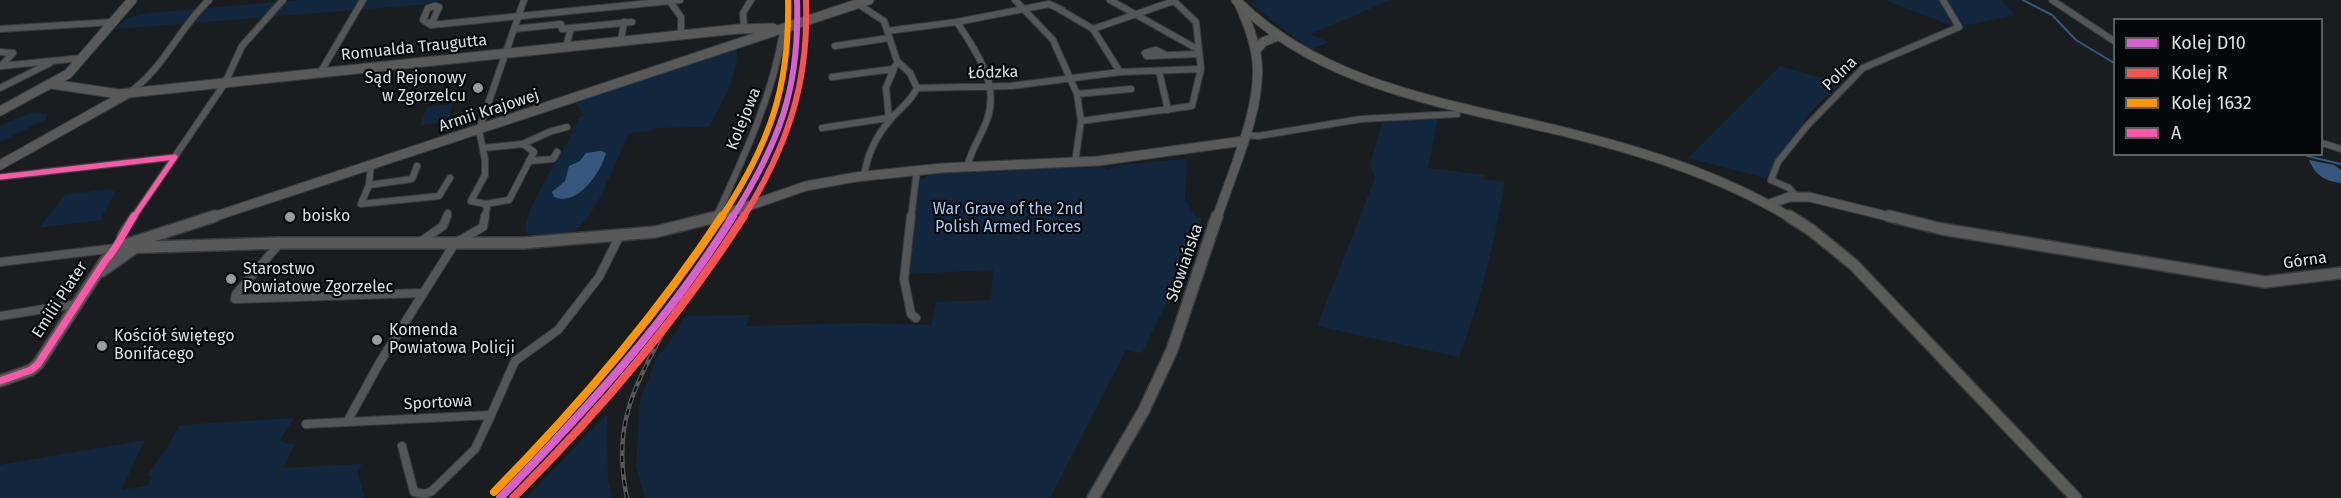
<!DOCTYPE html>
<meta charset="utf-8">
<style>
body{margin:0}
#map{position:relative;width:2341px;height:498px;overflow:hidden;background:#1a1d20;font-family:"Fira Sans",sans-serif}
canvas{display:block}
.legend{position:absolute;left:2113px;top:18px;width:210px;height:138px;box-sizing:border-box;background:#050709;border:2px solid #5b5e61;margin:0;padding:8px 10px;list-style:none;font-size:18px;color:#dde0e4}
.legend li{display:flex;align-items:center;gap:12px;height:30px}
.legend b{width:30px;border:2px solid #5b5e61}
</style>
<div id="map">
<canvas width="2341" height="498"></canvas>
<ul class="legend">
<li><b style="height:8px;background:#d560ce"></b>Kolej D10</li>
<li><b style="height:8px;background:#f65353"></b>Kolej R</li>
<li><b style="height:8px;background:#ff9500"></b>Kolej 1632</li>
<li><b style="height:8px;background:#fc58aa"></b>A</li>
</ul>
</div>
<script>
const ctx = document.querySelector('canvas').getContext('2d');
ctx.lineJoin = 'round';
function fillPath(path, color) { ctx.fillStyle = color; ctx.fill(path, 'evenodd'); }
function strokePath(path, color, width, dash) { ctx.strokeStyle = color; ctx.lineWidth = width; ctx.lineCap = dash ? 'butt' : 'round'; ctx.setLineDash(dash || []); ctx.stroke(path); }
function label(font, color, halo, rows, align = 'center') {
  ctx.font = font + ' "Fira Sans",sans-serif'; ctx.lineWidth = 4.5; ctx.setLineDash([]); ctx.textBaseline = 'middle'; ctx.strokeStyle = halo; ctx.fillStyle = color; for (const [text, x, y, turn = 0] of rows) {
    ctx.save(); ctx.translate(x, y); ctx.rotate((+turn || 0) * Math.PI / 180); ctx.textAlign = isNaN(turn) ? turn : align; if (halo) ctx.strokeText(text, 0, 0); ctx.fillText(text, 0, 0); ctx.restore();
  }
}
fillPath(new Path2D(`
 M301 0H441L430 4 116 29 126 18 149 13Z
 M1258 0H1391L1310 34 1329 42 1311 50 1250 3Z
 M1885 0H1939L1954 25 1953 26Z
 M1945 0H2001L2015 15 1963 26 1951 13Z
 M737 48C738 77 722 101 709 127L654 128 652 131 629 133C617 156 596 222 571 232 564 235 555 235 548 235 540 235 532 237 526 232 522 214 555 165 565 147 571 137 574 127 580 117L584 115 575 102Z
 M1780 66 1842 84C1809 105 1788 146 1766 178L1688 158Z
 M453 104 447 122 420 125 427 107Z
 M33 112 47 114 46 119 0 142V126Z
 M1438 118 1428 168 1484 175 1483 179 1505 182C1494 242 1481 300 1459 357L1317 326 1375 178 1370 165 1383 120Z
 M1184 159 1187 160 1185 200 1196 217 1202 218 1177 281 1142 353 1126 350 1050 498H645L636 466 640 400 657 357 669 343 686 316 750 315 746 326 866 323 931 325 936 302 991 300 993 270 907 274 920 179 926 178 927 173 1061 167 1105 168V171L1120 165Z
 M110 189 115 192 100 220 39 228 65 195Z
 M607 414 608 479 612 498H526Z
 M294 418 279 441 294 445 283 468 362 464 357 471 365 498H0V465L145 440 121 490 147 486 152 478 148 475 150 471 166 450 180 425Z`), '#12273e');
fillPath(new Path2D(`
 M601 151 606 153C601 172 578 207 554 197L552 192 565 181 569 166 580 161 586 153Z
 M2309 160 2334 165 2341 170V183C2325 181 2316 176 2309 160Z`), '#36577d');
strokePath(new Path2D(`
 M2023 0 2052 15 2076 40 2114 63
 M2307 156 2341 164`), '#36577d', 2);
const streetFar1 = new Path2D(`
 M669 0 681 17V35
 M1015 0 1053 40 1077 94 1081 121 1075 162
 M1110 0 1199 50
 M1173 0 1196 22 1201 69
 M2052 0 2114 41
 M858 4 884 21 897 61 910 73 917 88C911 102 899 109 890 120 876 136 867 156 864 176
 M435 6 439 7 431 25 423 20 428 8Z
 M1059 9 1093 29 1120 72
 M957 22C976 52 1000 83 987 120 981 136 971 150 967 167
 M431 25 680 0
 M571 28 632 22
 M0 29 113 22
 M514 29 561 24 562 29 571 28 566 47
 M744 29 743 13 751 0
 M1093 29 1174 1
 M887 31 957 22 1049 4 1062 10
 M621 41 624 22
 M835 46 889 38
 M0 52 13 53 1 66
 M1147 56 1199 54
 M1147 56 1145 53 1156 50 1164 54
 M1 66 82 58
 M1159 71 1168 110
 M320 73 363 0
 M832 77 893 69
 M0 88 50 63
 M917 88 1011 86 1120 72 1201 69 1192 106 1081 121
 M130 92C164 68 179 28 209 0
 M1077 94 1131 89
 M889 119 886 88 895 66
 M822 128 888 118
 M1245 135 1258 136 1361 119 1457 114
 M2322 143 2341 149
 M523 144 549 132 567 127
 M483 148 523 144 534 152 509 200 485 204
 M529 161 553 159 557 152
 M371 166 369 185 361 204 439 196 450 178
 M0 177 175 157
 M369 185 412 179 417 166
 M1796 196 1789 188 1771 180 1778 162 1806 127 1863 68 1959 27 1943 0
 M721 216 718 213C745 154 772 97 783 32L780 29
 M133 218 225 83 242 46 283 0
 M446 218 448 213
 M485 218 487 208 485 204 471 201 485 175V160L479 130 524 0
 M911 218 917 170`);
const street = new Path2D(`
 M911 216 904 279 911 314 916 318
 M420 242 443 226 447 216
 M280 243 236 294 235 299 423 293
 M0 262 117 248 122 234 134 216
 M0 316 76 304
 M491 415 515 361 558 330 599 277 620 235
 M347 422 380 362 455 243 483 227 485 216
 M306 424 491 415 475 449 432 491 425 494 414 492 402 446`);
const secondaryFar1 = new Path2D(`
 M1257 49 1263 42 1278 36
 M51 84 119 94 738 29 773 28
 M0 111 68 74 132 0
 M0 165 125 95
 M1770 204 1789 197H1809L1895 218
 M210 218 869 0
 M714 218 806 186 856 177 942 168 1098 161 1243 141
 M1217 218C1232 172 1262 108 1257 61 1255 41 1247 22 1239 3`);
const secondary = new Path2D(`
 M1889 216 1942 229 2265 282 2341 273
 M117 248 280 243H523L655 232 720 216
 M102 271 133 249
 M0 381 31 370 38 364 105 261 122 246 215 216
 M1093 498 1144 410 1172 350 1217 216`);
const primaryFar1 = new Path2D(`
 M1236 0C1320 85 1445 103 1557 130 1638 150 1719 174 1791 218`);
const primary = new Path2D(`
 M1789 216 1811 230 1854 265 2076 498`);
strokePath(streetFar1, '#383a3d', 8);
strokePath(street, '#383a3d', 10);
strokePath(secondaryFar1, '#383a3d', 11);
strokePath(secondary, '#383a3d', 14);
strokePath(primaryFar1, '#383a3d', 11);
strokePath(primary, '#383a3d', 14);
strokePath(streetFar1, '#535557', 6);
strokePath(street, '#535557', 8);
strokePath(secondaryFar1, '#585958', 9);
strokePath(secondary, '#585958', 11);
strokePath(primaryFar1, '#5b5b58', 9);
strokePath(primary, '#5b5b58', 11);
const rail = new Path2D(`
 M627 498C612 425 633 390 666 327 678 305 688 283 702 262`);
strokePath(rail, '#555758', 4.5);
strokePath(rail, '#050709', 2, [6]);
strokePath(new Path2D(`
 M0 177 175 157
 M133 218 175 157`), '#fc58aa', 5);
strokePath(new Path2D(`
 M0 381 31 370 38 364 105 261C117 248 124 232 134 216`), '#fc58aa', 7);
strokePath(new Path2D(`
 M732 218C779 143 800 89 797 0`), '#d560ce', 6);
strokePath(new Path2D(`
 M500 498C585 411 669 320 733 216`), '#d560ce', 8);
strokePath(new Path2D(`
 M743 218C787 147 809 84 806 0`), '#f65353', 6);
strokePath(new Path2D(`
 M513 498C599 412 678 319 744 216`), '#f65353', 8);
strokePath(new Path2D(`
 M721 218C769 145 790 88 788 0`), '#ff9500', 6);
strokePath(new Path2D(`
 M494 492C578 407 656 316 722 216`), '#ff9500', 8);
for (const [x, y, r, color] of [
 [478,88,6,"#999c9f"],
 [290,217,6,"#999c9f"],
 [231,279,6,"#999c9f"],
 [377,340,6,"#999c9f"],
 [102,346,6,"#999c9f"]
]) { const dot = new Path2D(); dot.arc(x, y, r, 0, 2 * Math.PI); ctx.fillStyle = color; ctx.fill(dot); strokePath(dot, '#050709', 2); }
label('16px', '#dde0e4', '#050709', [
 ["Romualda Traugutta",414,48,-6],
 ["Łódzka",993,73,-2],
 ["Polna",1840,74,-44],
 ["Armii Krajowej",489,111,-18],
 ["Kolejowa",744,119,-68],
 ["Górna",2305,261,-8],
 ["Słowiańska",1185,263,-71],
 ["Emilii Plater",60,300,-57],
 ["Sportowa",438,403,-3]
]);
label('16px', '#dde0e4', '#050709', [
 ["Sąd Rejonowy",466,79,"right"],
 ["w Zgorzelcu",466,97,"right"],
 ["boisko",302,217],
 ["Starostwo",243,270],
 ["Powiatowe Zgorzelec",243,288],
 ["Komenda",389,331],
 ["Powiatowa Policji",389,349],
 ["Kościół świętego",114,337],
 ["Bonifacego",114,355]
], 'left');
label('16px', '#abccf3', '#050709', [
 ["War Grave of the 2nd",1008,210],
 ["Polish Armed Forces",1008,228]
]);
</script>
